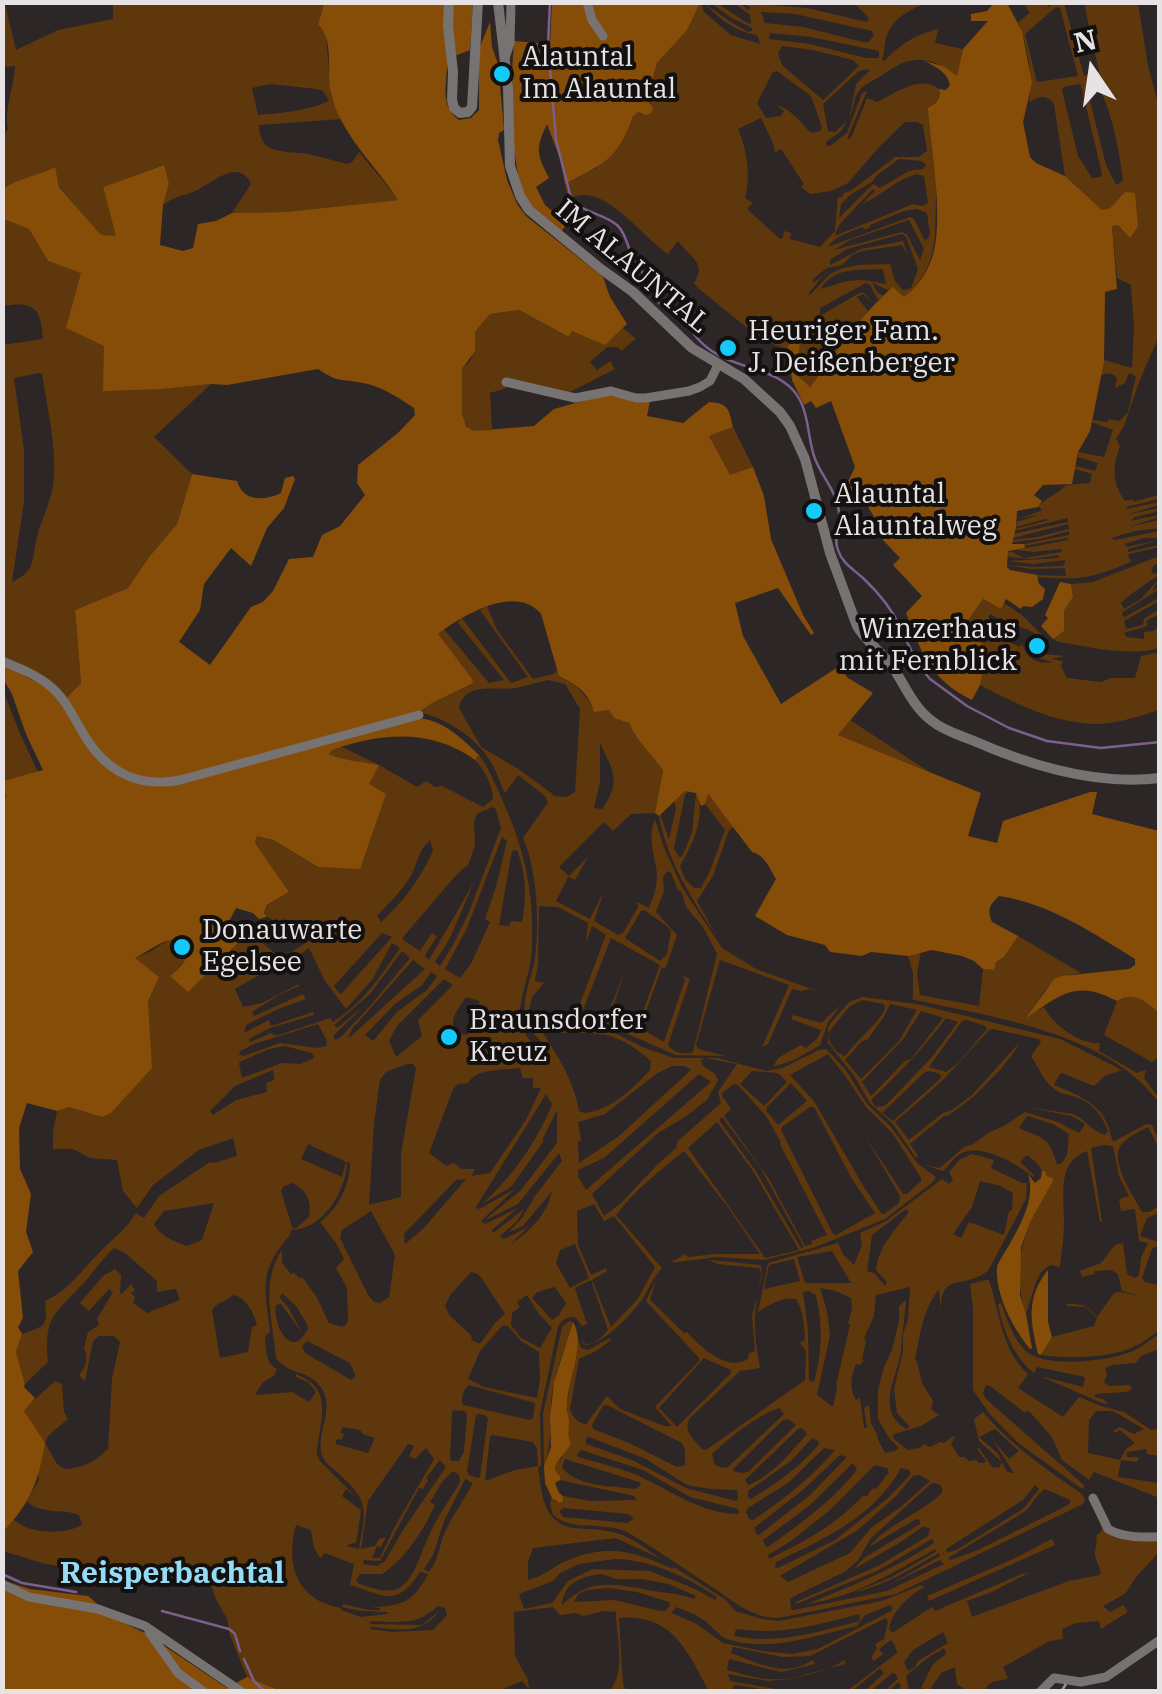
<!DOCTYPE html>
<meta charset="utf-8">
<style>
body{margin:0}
#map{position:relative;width:1162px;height:1694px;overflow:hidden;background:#2d2627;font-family:"IBM Plex Serif",serif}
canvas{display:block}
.frame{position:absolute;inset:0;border:5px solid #e7e2e3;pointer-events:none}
.north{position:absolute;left:1042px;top:20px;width:100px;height:100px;-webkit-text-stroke:8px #131010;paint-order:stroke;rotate:347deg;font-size:28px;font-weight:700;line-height:40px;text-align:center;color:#e7e2e3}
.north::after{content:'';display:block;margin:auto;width:35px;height:45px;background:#e7e2e3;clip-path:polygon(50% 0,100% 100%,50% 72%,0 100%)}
</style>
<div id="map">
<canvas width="1162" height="1694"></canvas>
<div class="frame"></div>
<div class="north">N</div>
</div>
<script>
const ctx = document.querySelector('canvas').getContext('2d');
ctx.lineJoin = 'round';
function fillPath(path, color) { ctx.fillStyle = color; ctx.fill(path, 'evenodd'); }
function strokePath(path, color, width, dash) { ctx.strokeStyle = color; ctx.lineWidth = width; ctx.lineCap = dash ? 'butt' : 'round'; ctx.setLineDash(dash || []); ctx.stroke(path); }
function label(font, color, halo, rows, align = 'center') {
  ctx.font = font + ' "IBM Plex Serif",serif'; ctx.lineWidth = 8; ctx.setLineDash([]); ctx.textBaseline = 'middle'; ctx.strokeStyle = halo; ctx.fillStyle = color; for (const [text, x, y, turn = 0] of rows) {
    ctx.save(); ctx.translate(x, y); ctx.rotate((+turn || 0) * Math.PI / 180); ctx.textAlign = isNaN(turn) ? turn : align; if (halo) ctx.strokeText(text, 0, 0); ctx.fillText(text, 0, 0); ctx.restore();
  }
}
fillPath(new Path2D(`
 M324 2 318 25 326 34 331 95 342 119 259 125C259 156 285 150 307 154 320 156 334 161 347 164L352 162 359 152 399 200 286 212 232 213 251 184C238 156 211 185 193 192 182 196 173 197 163 205L169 184 163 165 103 187 117 236H101L59 186 54 167C38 175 17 179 3 189V136L8 129C4 108 14 88 15 66L3 67V3L6 8 16 50 58 30 113 19V3ZM270 84 317 89 323 91 329 101C306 111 283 113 258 115L252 88Z
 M700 3H702L703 11 731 35 760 44 757 35C735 32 719 18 704 3L729 21 748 32 752 31V28L730 17 711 3H717L747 23 751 24 750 15 734 3H740L748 10 750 8 745 3 807 8 867 22 869 18 857 6 844 3H926C911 9 893 18 887 35 884 42 885 52 882 60L884 61C901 44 914 35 938 29L935 43 963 49 957 77C928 52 908 56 879 77 873 81 863 85 859 91 853 98 853 112 849 120L856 84 869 71V69L859 71 823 104 828 131 835 132 847 121 841 131 826 142 827 146H830L847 133 862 93 867 91 847 139 851 138 867 98 877 102C896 93 920 74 939 89L935 235C933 260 924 281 904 298L894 288 889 291 872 282 877 292 883 296 878 300 870 285 866 283 820 308V316L861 292 864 293 874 304 863 294 857 297 868 311 810 387 797 375 788 345 789 350 762 340 698 288 694 283C708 264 689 256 678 241L668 254C644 238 613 195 584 195 579 195 573 197 568 198L565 184 596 168 633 116 651 104 647 98 657 63 686 30ZM761 12 795 14 872 31 874 35 869 42H863L803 27 765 23ZM770 33 811 37 879 51V58H866L810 44 769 39ZM782 46 813 50 853 60 859 66 823 100 782 65 778 53ZM777 71 811 96 822 127 820 131 811 133C800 122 792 109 776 105L784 111 781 116 766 118 757 103 773 72ZM761 118 773 143 775 152 781 149 804 184 801 187 810 194 831 191 848 183 879 147 905 122H917L923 125 927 151 918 157H895L852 190 844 193 842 197H838L835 231 820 247 790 239 791 233 784 231 783 238 780 239 748 210V208L753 203 745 198C751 177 747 149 738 129ZM899 159 922 161 926 165 923 169 909 171 880 188 873 184 839 218 841 204 850 195 872 182 876 176ZM916 174 924 176 928 203 922 206 913 204 837 235 835 234 840 224 873 189 875 191 862 204C881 196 896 180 916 174ZM917 209 927 213 930 235 925 241 914 219 910 217 828 247C834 236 850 232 862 227L864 229 870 228V225L904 211ZM909 220 924 249 920 260 907 235 902 232 834 250 850 240ZM902 234 906 237 918 269 911 288 903 290 895 281 890 264 858 265 840 269 830 274 809 296V293L820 279 833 269 813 283V279L827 268 842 265 852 255 862 251 902 245 908 256 903 241 861 249 830 265V260L847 249ZM883 269 886 284C856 277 849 280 821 289 832 267 860 270 883 269Z
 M1023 3H1046L1049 7 1052 3H1064L1084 76 1096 74 1099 71 1084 3H1138L1148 66 1159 107V336L1139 382 1124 426 1116 439 1120 446C1112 468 1112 482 1125 501L1134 499 1132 502 1159 495V499L1126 507 1127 509 1159 502V505L1126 515 1159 508V511L1135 517 1130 521 1159 515V517L1128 527 1159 520 1160 528 1135 531 1111 538 1115 540 1159 531V538H1143L1125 544 1127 547 1159 540 1128 549V552L1159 545V547L1129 554 1128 556 1131 562C1090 579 1081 580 1037 577V575L1066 576 1065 568 1030 569 1007 565 1034 567 1064 566 1065 560 1032 564 1008 561 1059 558 1058 555 1032 559 1009 557 1007 554 1010 551 1024 558 1062 552 1061 549 1034 552 1015 550 1068 540 1067 538 1024 546V544L1069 535V531L1040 539 1012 542V540L1037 537 1069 529 1068 524 1013 538V534L1068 522V518L1014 531 1015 529 1049 520 1045 519 1016 527 1017 522 1041 514 1017 519 1041 511V508L1038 507C1046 497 1058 494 1066 485L1090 483 1092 474 1075 469 1076 466 1095 471 1098 463 1078 457V452L1104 457 1113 430 1092 422V420L1107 422 1109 419 1120 421 1128 412 1136 376 1129 373 1125 383 1115 388 1117 378C1113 372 1107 373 1101 375L1104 360 1132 368 1134 329 1131 285 1117 278 1112 225 1118 224 1129 237 1125 192 1110 208 1102 210 1065 176 1054 104C1047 94 1038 96 1029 102 1033 76 1028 46 1018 22L1030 13ZM1056 7 1060 8 1078 76 1037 82 1025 34ZM1095 80C1111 107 1119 147 1123 181L1116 185 1106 165 1086 85ZM1078 84 1081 85 1102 174 1101 177 1092 178 1078 156 1062 90 1064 87Z
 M3 219 29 229 48 261 82 272 104 346 162 389 211 384 154 437 192 474 177 524 149 557 128 588 75 610 81 683 65 700 3 658 2 345 43 339C41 308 34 301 3 306ZM39 373 42 374C47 407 58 452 53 485 51 502 41 520 37 537 31 561 37 570 12 582L24 501V450L14 378Z
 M519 310 569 337 572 331 605 344 623 328 636 339 621 351 618 347H607L590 362 597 370 610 361 615 369 568 393 509 379 506 388 490 393 492 429C487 429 481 432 475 431 456 427 462 384 462 369L471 360 475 332 490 314Z
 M733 427 753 467 730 476 709 436Z
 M1159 556V563L1154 565 1151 571 1154 574 1159 572V575C1151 580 1126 597 1121 603L1124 609 1141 599 1159 579 1152 591 1159 587V589L1123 612 1122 616 1125 617 1159 598V601L1124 621 1126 629 1143 625 1144 619 1159 609V614L1146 621 1147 626 1124 633 1127 637 1144 639V632L1153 631 1159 627V648C1128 657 1091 647 1059 642L1053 639 1064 631V611L1073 597 1071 584 1093 582Z
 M983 599 1001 609 1004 603 1023 616 1044 637 1042 638C1028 627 1007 624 990 614L988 617 1014 632 1007 641 1020 647 1022 644C1028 659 1036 665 1053 662L1039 658 1043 654 1065 656 1051 659 1063 661 1061 666 1067 678 1101 682 1111 678H1135L1141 656 1159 652V710C1140 716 1119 723 1098 724 1055 724 1017 704 980 685L985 659 999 666 1001 663 986 655 988 647 960 633Z
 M487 606 497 630 533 679 554 674 557 670 559 676C578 684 585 696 597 711L610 710 614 718 629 723C638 743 651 752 663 770L655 813 631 814 613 831 604 822 559 867 569 876 588 857 575 880 568 877 556 901 590 919 604 891 594 921 618 935 623 933 638 907 637 902 649 908C654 895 659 882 656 867 653 850 648 836 655 819L664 848 683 889 722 948 756 969 842 1000 810 989 801 991 792 989 768 1044 762 1047 789 985 720 960 696 1045 698 1049 726 1056 676 1055 614 1028 536 1026 555 1021 572 1025 606 935 592 926 586 943 588 923 558 907 539 906 538 964 535 981 544 983 532 997 527 1021C520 999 532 979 535 958 540 925 537 869 523 838L548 802 545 796 518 775 505 793C500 783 497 772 491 762 476 737 446 718 418 712L432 703 471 685 473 680 437 634 444 629 489 683 504 680 458 623 461 617 511 683 528 677 480 610ZM549 680 565 684 580 709 575 792 566 797 555 796 520 770 481 747 459 708C465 681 495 691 516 688 527 686 537 682 549 680ZM600 743C613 771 622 781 602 809L594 808 600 782ZM668 871 671 873 678 890 682 892 686 907 703 927 717 954 693 1052C685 1056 672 1052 668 1045L690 979 683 976 685 980 664 1042 640 1028 661 969 666 967 677 935 656 912 664 891 663 876ZM644 910 667 926 671 931 667 954 660 961 625 938 641 911ZM611 938 660 965 638 1025 610 1015 625 971 604 1023 582 1017 581 1015Z
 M2 688 21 736 38 772 3 781 6 797 3 805Z
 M850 720 931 773 838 735Z
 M340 746 379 765 417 787 426 781 435 787 442 786 483 807 493 799C492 785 485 770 475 760L479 755 486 765C517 828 535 875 532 946 532 966 523 988 520 1008 520 1017 522 1030 528 1038 534 1045 538 1046 541 1056L545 1054C548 1044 539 1041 534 1034L538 1031 613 1032 642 1047 674 1058H717L766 1071 783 1068 819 1050 826 1049 845 1069 867 1104 891 1127 918 1164 936 1177 933 1182 885 1219 813 1248 764 1260 717 1257 670 1263 685 1254 688 1257 716 1254H760L727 1206 685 1152H683C659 1171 634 1191 616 1215L662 1268C652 1278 649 1291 640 1302 630 1316 601 1346 584 1345L581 1337 585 1344C595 1345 602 1337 608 1330L591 1280 575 1288 587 1324 582 1326 576 1318C568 1315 562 1320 558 1327L540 1413 541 1466 538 1467C542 1493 542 1523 574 1528 587 1529 600 1529 613 1532 631 1536 646 1549 661 1559L616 1538 533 1548 528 1562V1580C545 1576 556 1564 571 1559 609 1544 637 1552 672 1569L674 1567 726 1600 735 1611 762 1619 779 1621 882 1601 922 1585 924 1589H920C907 1599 892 1611 889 1629L892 1633 932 1607 935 1611 1022 1574 1028 1573 992 1592 967 1601 972 1617 1069 1581 1100 1575C1102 1567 1095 1562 1095 1553 1095 1547 1098 1543 1096 1536L1102 1531 1101 1527 1113 1536 1159 1541 1160 1551 1136 1577 1126 1593 1103 1606 1110 1612 1123 1605 1128 1612 1101 1629 1099 1621 1076 1623 1062 1629 1063 1639 1050 1641 1003 1667 1008 1678C996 1684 993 1677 984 1691H968L957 1684 955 1667 941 1673 929 1691 921 1688 933 1664 946 1654 944 1648 926 1659 906 1676 909 1691H898L901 1686 899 1682 888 1691H884L898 1679 896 1674 892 1673 871 1691H865L884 1673 880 1668 852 1691H847L897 1653 895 1646 891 1640 879 1649 883 1654 874 1661 871 1658 877 1648 875 1644 884 1639 888 1622 886 1618 810 1656 783 1657 733 1647 731 1653C758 1663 786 1679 812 1660L815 1664 781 1672 729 1659 727 1670C740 1673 754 1678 767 1679 792 1681 824 1673 845 1660V1664L789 1679 768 1681 728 1674 730 1681 775 1689V1691L735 1685 730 1691H709C687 1652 673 1613 619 1618L623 1685 627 1691H609C627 1673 616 1636 616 1612L603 1611 584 1616 576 1613 560 1615 553 1607 514 1612 515 1656 528 1680 529 1689 522 1681 497 1692H280L247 1677 230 1635 227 1619 215 1597 208 1574 192 1577 190 1585 181 1586 105 1570 104 1574 46 1564 6 1552 3 1545 2 1532 14 1520C30 1534 63 1535 82 1525L79 1515C62 1508 40 1515 27 1501L39 1480 23 1410 55 1381 62 1384 64 1412 68 1419 48 1436 45 1443 57 1464 64 1469C83 1468 95 1462 108 1449L112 1379 120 1342 114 1336H99L93 1341 85 1381 79 1375C86 1367 89 1358 84 1348L88 1332 99 1325 97 1319 113 1292 109 1289 89 1311 80 1303 103 1276 115 1269 121 1275 120 1293 122 1294 131 1284 135 1290 131 1293 135 1297 133 1303 147 1313 180 1300 176 1289 157 1292V1281L125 1253 114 1248C102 1259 93 1273 82 1285 53 1315 44 1318 48 1362L25 1384 16 1352 22 1334C47 1325 47 1327 45 1301 68 1291 81 1271 98 1254 111 1240 126 1230 136 1213L144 1218 159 1196 210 1162 214 1163 237 1156 233 1138 199 1150 153 1185 137 1208 123 1191 117 1160 90 1158 73 1149H53V1132L57 1111 69 1107 102 1117 151 1068 148 1001 135 958C140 956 146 954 151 951 168 941 174 930 190 946L184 961 174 973 188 991 249 932 282 959 305 943 264 914 268 905 289 892 255 843 257 836 272 840 318 867 360 868 369 784 378 765C364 762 340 760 329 754L332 750ZM492 807 496 809 501 828 469 912 453 945 440 966 435 962 450 938 474 882 429 960 425 956 437 936 432 933 420 951 403 940V937L457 874 468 865 475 846 474 822 477 814ZM502 837 507 841 496 887 485 919 490 922 471 964 460 978 445 969 467 928ZM430 840 433 851C420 879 404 901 381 922L377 916C388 904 401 892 410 877 418 864 418 850 430 840ZM517 850C526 874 527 897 522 922L511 921 509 926 499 925 512 851ZM382 933 392 937 341 994 339 993 334 986ZM392 943 400 948C380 977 363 1003 333 1022L330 1018 276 1036 271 1033 250 1042 249 1039 270 1028 314 1015 313 1012 271 1026 269 1020 244 1033 246 1025 278 1009 306 999 303 994 254 1016 252 1012 279 995 299 986V984L262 1003 243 1007 235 989 283 961 288 963 309 948 325 981 346 1009 372 980ZM402 951 410 958 370 1006 340 1038 335 1040 333 1036 363 1007 337 1028 334 1025 370 994ZM413 960 425 969 348 1039 352 1029ZM431 972 437 976 427 990 397 1012 373 1041 365 1035 395 1004 422 985ZM444 979 453 985 418 1020 422 1036 396 1057 389 1041 397 1026ZM466 997 480 1001 468 1035 459 1034C446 1022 458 1009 466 997ZM318 1024 327 1041 326 1046 318 1048 280 1043 244 1056 239 1055 240 1051 254 1044ZM543 1033C593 1034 611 1026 651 1061L650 1070C631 1090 612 1110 584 1113L579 1111C574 1081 559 1058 543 1033ZM285 1046 312 1053 314 1058 301 1064 282 1063 242 1078 239 1063 242 1061 269 1049ZM828 1054 846 1077 866 1107 893 1134 921 1178V1181L907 1194H903L865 1136 900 1196 899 1203 884 1214 881 1213 862 1184 814 1101 790 1075ZM705 1058 737 1064 718 1092 721 1103 678 1141 676 1148 657 1165 620 1204 604 1216 592 1194 658 1133 685 1117 707 1100 718 1080 715 1074 702 1065 701 1060ZM407 1064H413L416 1068 401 1154V1197L369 1205 374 1124 380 1080 386 1072ZM672 1066H685L691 1070 619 1136 579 1163 578 1142 581 1140 578 1122 605 1114 656 1074ZM520 1068 523 1078H533V1088H541L526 1120 490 1173 471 1176 475 1169H462L454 1163 446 1166 429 1153 453 1089 458 1084 468 1083C478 1067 503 1071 520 1068ZM273 1070 274 1080 266 1083 267 1092 236 1100 213 1115 210 1111 235 1086ZM752 1071 778 1073 787 1082 764 1106 740 1084ZM699 1074 711 1082 586 1190 578 1176V1170L604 1158ZM791 1083 807 1101 778 1125 766 1111 767 1107ZM734 1084 738 1085 766 1116 781 1142 780 1144 827 1235 811 1241 812 1244 805 1246 769 1179 724 1116 731 1109 722 1096V1093ZM546 1094 552 1104C538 1141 511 1178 482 1204L511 1187 543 1142V1138L557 1110V1143L521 1190 487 1218 488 1219 518 1204 559 1153 562 1161 535 1196 522 1218 509 1232 523 1226 552 1191C547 1215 530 1231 510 1245L528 1227 504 1239 500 1236 517 1221 524 1209 493 1233 492 1230 518 1208 485 1224 481 1221 515 1189 483 1207 478 1209 476 1207ZM810 1107H814L852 1179 875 1213 836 1235 833 1234 781 1130 782 1127ZM722 1117 760 1167 804 1247 801 1248 755 1170 719 1120ZM717 1122 753 1171 799 1250 765 1258 688 1148ZM308 1144 346 1162 342 1177 301 1159ZM347 1162 350 1163C350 1185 338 1209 320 1222L336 1243 344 1259 336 1268 347 1288 348 1321 346 1325 342 1327 329 1323 316 1296 302 1277 300 1279 294 1273 291 1274 282 1263V1250L289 1241C258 1275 272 1315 276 1357 285 1374 308 1370 320 1386 337 1409 315 1432 322 1455 325 1463 332 1468 338 1473 370 1502 366 1509 359 1549L346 1546 356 1542 357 1538 361 1510 342 1496 346 1489 357 1498 320 1461 317 1455C318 1423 337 1390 296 1374V1377L308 1382 316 1392 309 1402 292 1392 255 1395 263 1382 274 1376 277 1369C265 1363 266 1349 265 1336L270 1332C265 1286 258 1272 290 1235L291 1230C322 1230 346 1192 347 1162ZM466 1179 424 1228 405 1244 404 1234 456 1180ZM292 1183C307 1190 312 1201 309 1217L295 1229 292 1227 281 1191 283 1187ZM214 1203 202 1240 187 1246C175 1242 160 1236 154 1224L164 1211ZM594 1204 604 1221 614 1216 655 1267 637 1300 611 1327 592 1280 607 1271 606 1268 591 1275 578 1245 577 1211ZM371 1211 395 1255 389 1297 380 1303 374 1302 368 1295 340 1238 342 1230ZM575 1244 589 1278 570 1288 556 1263 560 1250ZM471 1272 476 1273 481 1277 505 1314 495 1323 480 1344 471 1340 472 1336 450 1316 445 1306 451 1294ZM555 1287 566 1303 559 1315 552 1320 532 1298 537 1292ZM281 1294H283L296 1306 307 1324 308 1328C292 1363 272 1324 276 1305L281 1304 302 1333 288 1307 280 1298ZM234 1295C247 1298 254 1314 257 1325L252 1327 248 1352 220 1358 212 1310 215 1306ZM527 1295 539 1314 552 1328 540 1348 521 1338 511 1325 512 1313 520 1307 517 1302ZM503 1325 509 1327 521 1341 539 1352 540 1379 537 1398 484 1387 468 1379 480 1351ZM307 1341 350 1363 355 1374V1377L351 1380 305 1353 302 1346ZM469 1385 535 1403 533 1418 530 1420 463 1405C460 1400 464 1388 469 1385ZM454 1410 465 1411 467 1415 464 1452 459 1461H451L450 1458 452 1412ZM478 1414 485 1415 488 1418 480 1477 477 1478 469 1475 467 1471 476 1415ZM343 1427 360 1430 363 1434 375 1438 368 1453 336 1444V1440L342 1439 344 1434 340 1433ZM492 1435 533 1442 537 1449 538 1466 515 1470 485 1481 490 1437ZM408 1444 414 1446 409 1456 415 1459 426 1448 434 1459 394 1528 380 1558H372L377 1546 381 1547 386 1537 379 1539 375 1546 361 1549 368 1501ZM440 1460 446 1467 403 1530 385 1561 377 1566 363 1564 364 1560 380 1561 419 1488 423 1489 428 1480 426 1478ZM453 1471 459 1475 460 1482C451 1498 440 1513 432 1529 423 1545 415 1582 397 1589 385 1593 369 1588 358 1583L356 1580 360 1574H382C405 1559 424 1530 435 1505L430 1502 442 1482ZM465 1479 473 1483C465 1498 455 1512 448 1526 439 1541 440 1558 429 1572L424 1569 433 1555 444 1521ZM296 1525 311 1530 314 1548 320 1558 325 1553 354 1564 350 1585C386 1596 396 1608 420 1572L428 1574C413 1602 404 1606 371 1607L380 1608V1610H368L343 1604 342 1607C361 1612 369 1611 388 1612L387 1614 361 1617 341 1610V1608C297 1600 285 1566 296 1525ZM615 1559C652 1560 687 1577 717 1597L715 1600 693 1588 649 1571 593 1569 568 1581 552 1603 524 1609 519 1594 553 1581 560 1573 579 1564ZM602 1574 616 1579H641L669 1584 696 1596 694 1599C681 1594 668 1593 654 1591 616 1585 592 1576 562 1605 563 1583 582 1576 602 1574ZM609 1588 637 1592 669 1602 670 1606 665 1611H660L614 1600 574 1602 578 1594 587 1590ZM890 1605 893 1608 891 1611 818 1649 792 1654 762 1651 723 1643 695 1623 671 1613 676 1607C686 1611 696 1614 705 1621 713 1627 720 1638 730 1640 772 1652 817 1635 857 1626L865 1615ZM438 1606 445 1608 447 1615 433 1630 392 1632 370 1629 371 1627C398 1629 420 1636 439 1611L422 1625 370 1624 371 1621C399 1622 417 1626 438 1606ZM859 1614 860 1621C818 1632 777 1645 734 1636L736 1629C785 1635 812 1626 859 1614ZM943 1632 948 1643 918 1661 915 1667 908 1671 904 1662 913 1650Z
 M690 790 685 795 674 848 679 857H682L692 833 696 793C707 814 692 846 680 866L685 879 694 888H701L710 871 725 830 705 804 707 793 734 827 729 830 713 876 697 901 717 937C692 899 667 861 659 816L660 814 669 839 676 808 674 801 685 791Z
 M1018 936 1081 973C1048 977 1046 989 1029 1015L1044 1007C1052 1024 1080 1045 1100 1043L1099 1051 1137 1073 1146 1070 1144 1078 1159 1098V1103C1108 1032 991 1017 911 999L913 997V973L908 956 921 951 917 973 920 995 979 1006 983 969 994 970 996 962 1004 957Z
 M1132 995 1142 999 1159 1013V1057L1152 1062 1104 1035 1117 1001Z
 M863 997 917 1004 1060 1039 1122 1070 1105 1076 1094 1086 1062 1073 1059 1075 1054 1085C1075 1094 1100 1102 1108 1126 1110 1131 1111 1137 1113 1142L1146 1124 1152 1125 1159 1140V1148L1148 1127C1139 1132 1127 1137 1121 1145 1109 1161 1134 1197 1142 1212H1149L1159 1206V1213L1147 1218 1140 1236 1159 1242V1245L1152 1249 1142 1278 1145 1282 1159 1285V1331C1150 1337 1141 1344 1131 1348 1108 1358 1066 1359 1041 1355L1052 1337 1094 1326 1097 1318 1086 1307 1068 1306 1066 1304C1081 1304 1087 1304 1097 1317L1114 1293 1120 1292 1142 1297 1122 1291 1118 1274 1111 1270 1094 1271V1274L1082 1277 1080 1271 1101 1263 1115 1245 1123 1243 1127 1274 1135 1278 1139 1275 1141 1258 1148 1243 1139 1241 1135 1209 1121 1211 1119 1199 1129 1196 1119 1176 1113 1146 1103 1145 1091 1148 1102 1222H1100L1087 1151C1055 1163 1065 1197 1064 1225 1064 1239 1061 1253 1060 1267L1050 1265 1041 1272 1036 1282 1026 1314C1009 1262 1029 1224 1047 1176L1045 1171H1042L1037 1163 1027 1155 1020 1162 1034 1175 1033 1177C1018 1164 980 1142 960 1154 953 1158 949 1166 943 1171L925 1165 940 1168 964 1147 973 1144 990 1132 1004 1126 1025 1112 1058 1122 1079 1133 1085 1124 1072 1116 1027 1107 1073 1114C1085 1119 1092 1131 1105 1135L1108 1131C1102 1115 1092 1102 1076 1097 1068 1094 1059 1094 1053 1088 1042 1079 1039 1067 1031 1056L1041 1042 1039 1039 993 1029 989 1030 941 1082 895 1122 909 1140 943 1113 952 1110 972 1095 1018 1044 1017 1048 1001 1069 973 1097 949 1115 944 1116 910 1144 918 1156 916 1158 893 1124 870 1103 855 1077 828 1043V1029L830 1024 849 1002ZM863 1000 884 1004 885 1010C874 1027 858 1039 845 1056 836 1053 828 1044 828 1033L850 1006ZM890 1004 917 1010 899 1041 861 1079 845 1060 862 1041 867 1040 883 1018ZM921 1011 943 1018 911 1059 905 1061 871 1096 862 1082 904 1038ZM946 1018 958 1022 932 1057 889 1102 884 1106 876 1107 871 1100C898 1074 924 1048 946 1018ZM967 1020 985 1026 987 1029 959 1062 946 1072 929 1067 962 1021ZM930 1071 940 1074 941 1078 893 1121 882 1113 925 1072ZM1027 1116 1053 1124 1069 1134 1067 1155 1062 1163 1057 1165C1049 1135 1043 1139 1019 1128Z
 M841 1005 828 1022 820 1045 796 1059 773 1067 778 1058 801 1045 806 1048 818 1038 821 1030 791 1019 793 1015 821 1023Z
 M972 1154 994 1160 991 1168 1022 1183H1027L1026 1199 988 1271C960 1291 939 1270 941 1316L939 1289C923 1309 920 1335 915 1360L917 1361 922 1383 933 1401 931 1409 939 1415 921 1426 894 1434 893 1438 907 1450 920 1448 924 1444 930 1447 940 1442 944 1443 954 1436 955 1437 951 1444 959 1457H965L969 1461 976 1460 979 1463H984L986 1461 977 1449 979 1448 992 1467 999 1468 1002 1462 979 1441 974 1419 983 1412C1012 1446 1046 1469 1082 1494L1085 1500 1083 1504 896 1594 779 1618C750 1618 733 1600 709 1585 683 1568 656 1549 629 1533 605 1520 574 1533 553 1515L550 1504 552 1497 555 1502 563 1501V1496L591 1501 637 1500 634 1496 560 1480 555 1470 556 1464 562 1458 568 1437 569 1418 566 1408 576 1355 577 1336 581 1348 588 1350 610 1338 611 1340 598 1350 579 1359 570 1409C572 1417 578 1424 586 1424L607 1396 620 1409 664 1426H672L655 1407 699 1361V1358L646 1301 656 1280 650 1300 684 1333 687 1332C701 1348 728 1372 748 1359L749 1353 755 1351 752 1316 762 1276 759 1268 718 1264 709 1260 761 1265C763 1278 757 1290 756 1304 753 1325 756 1347 760 1368L740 1371 690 1418C682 1431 694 1439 702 1449L706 1450 805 1380 806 1351 800 1343 805 1340C804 1325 804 1312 796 1299 783 1296 769 1305 758 1312L768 1263 838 1243 843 1254 854 1265 862 1245 860 1233 886 1221 942 1179 949 1184 953 1180 949 1172 959 1160ZM980 1181 1001 1186 1013 1193 1012 1210 1009 1211 1004 1235 969 1222 961 1238 953 1234 972 1207ZM906 1209 909 1212C895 1230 878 1247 876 1270L887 1282 885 1286 874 1273 867 1271 872 1235ZM832 1251 851 1283H805L797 1257ZM794 1259 800 1281 764 1289 769 1265ZM910 1287 908 1319 903 1334V1351L894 1389 897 1413 910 1427 906 1429C874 1409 899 1376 901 1348 902 1332 905 1317 906 1300L899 1306V1321L892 1350 884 1367 878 1390V1419L889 1438 899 1448 895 1451 885 1453 877 1438 878 1436 871 1423 869 1405 864 1408 867 1427 864 1428 860 1398 856 1400C849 1389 851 1375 856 1364L860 1365 864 1360 862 1359 866 1341 864 1338 874 1316 876 1295ZM820 1288 836 1291 851 1298 852 1308 848 1324 850 1325 836 1385 837 1389 833 1407 817 1395 830 1335 827 1311ZM808 1291 816 1295C823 1325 822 1353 814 1382L809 1380 808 1331 803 1292ZM704 1358 731 1370V1373L677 1427 659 1408ZM607 1405 682 1443 685 1449V1465L677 1467 629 1443 593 1429 592 1425 603 1406ZM779 1408 784 1414 728 1467 722 1468 715 1465 712 1454C731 1436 755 1417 779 1408ZM788 1419 796 1425 748 1472 741 1473 733 1471V1469L783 1420ZM802 1428 807 1434C790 1453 771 1477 748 1485L745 1480 798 1429ZM995 1429 1019 1451 1009 1459 992 1439 1014 1473 1007 1472 998 1454 979 1437ZM589 1437 646 1459 687 1485 710 1489 737 1490 738 1499 736 1501 686 1488 632 1460 586 1444V1438ZM812 1438 818 1441 819 1444C799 1468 777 1483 751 1499L748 1497V1491L791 1461ZM824 1448 835 1450C811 1478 783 1500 753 1520L749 1519 746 1512 748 1508 788 1483ZM581 1450 643 1470 690 1497 738 1509 739 1514C702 1514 673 1492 641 1477 622 1468 599 1463 578 1457L577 1454ZM840 1455 847 1457 810 1495 759 1535H757L754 1528 804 1489ZM565 1459 639 1482 641 1485 635 1489C613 1486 575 1487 562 1467ZM853 1463 857 1470C832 1501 800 1524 768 1547L765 1546 763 1540 809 1506ZM875 1465 887 1468 889 1472 876 1489 873 1488 867 1496H863C833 1527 807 1540 769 1559L768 1555 791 1541 830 1510ZM901 1468 909 1470 911 1474 888 1498 835 1540 778 1568 775 1567 776 1562C824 1539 874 1517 901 1468ZM919 1475 930 1481 902 1506 871 1528 850 1553 788 1582 780 1576 858 1530 896 1496 913 1476ZM932 1483 939 1484 942 1488V1493C920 1514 888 1524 869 1547L916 1519 920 1520V1524L864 1558 854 1569 899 1543 924 1526 930 1529 928 1536 880 1565 796 1602V1604L877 1571 932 1539 934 1543C895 1569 851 1586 807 1604 853 1598 896 1571 935 1549L937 1551 892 1577 852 1593C884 1586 911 1569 939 1553L940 1556 889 1585 940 1560 944 1564 887 1591 794 1610 791 1609 790 1599 793 1597 846 1571 858 1560 871 1538ZM1035 1485 1039 1489 1023 1509 958 1549 947 1553 946 1549 1023 1500ZM1045 1489 1070 1500V1504L978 1550 951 1560 948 1558 1024 1512C1033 1505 1035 1495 1045 1489ZM564 1508 628 1514 632 1516 633 1519 627 1523 563 1517 559 1511Z
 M986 1280H989C1000 1313 1001 1349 1028 1374L1018 1388 1063 1417 1079 1397 1101 1406 1124 1412 1151 1430 1159 1429V1456L1147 1454 1146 1449 1127 1452V1457H1139L1137 1462 1121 1460 1118 1477 1159 1483V1498L1094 1472 1089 1480 1062 1460 1052 1437 1029 1411 1024 1412 990 1386 986 1385 983 1393 986 1399 1085 1486 1082 1489 1017 1442 989 1413 973 1390V1309L970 1284ZM1113 1411 1144 1429 1134 1434 1120 1427 1113 1431 1115 1433 1120 1430 1135 1443 1126 1449 1120 1460 1088 1453 1089 1420 1096 1411Z
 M1001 1303C1007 1319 1013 1339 1026 1351 1045 1369 1111 1361 1133 1351 1142 1347 1151 1339 1159 1334V1349L1141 1356 1136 1363 1112 1365 1105 1368 1107 1374 1104 1382 1109 1386 1130 1385 1132 1389 1126 1392 1095 1394V1397L1103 1399 1108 1404 1102 1403 1040 1376 1083 1387 1085 1377 1037 1367 1034 1373C1014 1358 1002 1328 998 1304Z
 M569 1321 573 1322C566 1345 556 1369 552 1393 549 1418 553 1442 544 1466L543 1414 562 1327Z
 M1052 1539 1055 1545 929 1601 927 1596 1011 1560Z`), '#5f370c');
fillPath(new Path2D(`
 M995 2 1007 3 1022 31 1032 83 1023 122 1030 157 1036 163 1065 176 1102 210 1110 208 1125 192 1135 193 1138 226 1130 238 1118 225 1112 226 1117 289 1105 292 1104 362 1090 431 1078 452 1072 484 1043 485 1034 495 1042 501 1038 507 1017 511 1016 527 1012 544H1024L1025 548 1008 551 1007 567 1010 570 1037 575 1039 584 1045 589 1043 599 1032 607 1023 606 1021 609 1006 599 1001 609 983 599 960 632 988 647 980 685 972 700C930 679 922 654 906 613L922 596 893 565 900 558 883 540 873 515 859 492H843L855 467 831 401 816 408 811 401 804 405 792 380 788 345 800 340 797 375 810 387C837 352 860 315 893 287L904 297C919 286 929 270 934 251 943 212 931 148 928 108 937 103 941 100 939 89L946 90 950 85C948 72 933 65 922 60L945 67 957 76 963 49 988 21H971V14L987 11Z
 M324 3H473L470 50 447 59C448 83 438 104 459 120L471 118 479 110V49L490 22 492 47 498 64 504 130 499 133 498 140 507 180 517 204 526 216 603 277 610 297 627 324 605 345 572 331 569 337 519 310 490 314 475 332V351L462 369V413L466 426 474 431 534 426 554 409 611 393 650 401 647 416 683 423 709 402C729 403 729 410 733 427L709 436 730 475 753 467 764 496 771 539 803 615 814 633 811 635 778 588 735 603 743 636 781 704 838 667 848 678 873 693 838 735 981 793 968 836 997 843 1003 821 1090 792H1097L1092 814 1159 831V1013C1146 1002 1135 990 1117 1001 1075 979 1061 995 1026 1018L1054 979 1062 976 1129 969 1135 965V959C1093 933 1049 903 999 896 989 905 987 910 992 922L1018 936 1004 957 996 962 994 970 983 969 974 961 962 956 932 950 908 956 871 952 862 956 830 952 825 945 787 935 755 916 776 879C770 869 765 855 752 852L708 794 705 804 701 806 696 793 685 791 659 816 655 813 663 770C650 752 638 743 629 723L614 718 609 710 594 712C590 694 576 684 559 676L541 614C516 583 461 616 438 634L473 680 472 684 432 703 419 712 420 718C446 722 461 738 479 755L475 760C431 728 380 733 332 750L329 754C340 760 365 762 379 765L369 784 386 794 360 869 318 867 273 840 257 836 255 843 289 892 267 905 264 913 267 917 259 919 253 913 236 908 227 925 249 932 188 992 170 976C180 969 188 958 190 946 173 929 154 949 135 958L159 977 148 1001 152 1068 111 1113 102 1117 69 1107 57 1111 27 1103 19 1128 20 1169 31 1194 26 1232 33 1252 18 1271 23 1318 18 1327 22 1334 16 1352 25 1384 24 1387 35 1398 24 1411 45 1443C38 1483 31 1502 3 1532L2 805 6 797 3 781 43 770 26 734 12 694 3 679 2 664 48 688 62 703 81 683 75 610 128 588 149 557 177 524 192 474 237 481C243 502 264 501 281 493L285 478 293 476 295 479 284 508 267 528 251 566 231 548 204 584 200 610 179 642 210 665 251 607 263 602 273 591 289 559 313 557 322 535 340 526 365 495 357 483 358 465 398 433 415 415 414 408C399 398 381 386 363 383 339 378 341 384 318 369L227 385 211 384 162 389 103 391 104 346 66 328 81 273 48 261 29 229 3 219V189C16 179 39 175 55 167L59 187 101 235 116 236 103 187 164 165 169 184 163 205 160 245 183 251 193 248 198 224 216 221 232 213 286 212 398 200C376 165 341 136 331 93 326 73 335 39 318 25Z
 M552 3H700L687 30 657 63 647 98 653 109 651 113 646 115 639 112 633 116C617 160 605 163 565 184L561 161 547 124C535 149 537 154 549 178L536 187 545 205 567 223 562 231 531 206 523 194 519 181 514 150 512 72 514 41 550 44Z
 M1060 582 1071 584 1073 597 1064 611V631L1053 639 1041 626 1048 618 1045 615Z
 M1042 1171H1045L1047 1176 1054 1179 1030 1222 1021 1247 1020 1295 1026 1314 1032 1348 1030 1349C1012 1327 995 1294 997 1266 1011 1240 1038 1204 1028 1174L1035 1183 1041 1178Z
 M1048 1270V1322L1052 1337 1041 1355 1038 1354C1031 1323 1025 1298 1048 1270Z
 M573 1322C586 1342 568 1380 567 1404 566 1415 568 1409 569 1420 569 1431 567 1435 571 1444L556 1464 555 1470 560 1477V1480L555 1483 559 1493 563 1496V1501L559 1503 552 1498 545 1483 544 1466 551 1447 550 1418 554 1382Z
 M2 1580 30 1589 88 1596 115 1619 145 1633 227 1688 247 1677 280 1691H3Z`), '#864d09');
strokePath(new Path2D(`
 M550 2 548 45 556 140 571 198C582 214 605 213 618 226 626 234 627 246 632 255 635 262 641 269 644 276 651 293 656 303 672 314
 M694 334C721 371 768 363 793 390 809 408 807 434 814 456 820 475 837 491 839 512 840 524 833 538 838 550 842 563 853 569 863 578 879 593 891 607 900 627
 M907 642 920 667 930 679 967 706 1009 728 1047 741 1101 748 1160 742
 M2 1574 22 1583 76 1592
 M162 1611 229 1629 235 1634 240 1651
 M244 1659 254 1681 265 1692`), '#7a608b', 2.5);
strokePath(new Path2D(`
 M587 2 592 20 603 36
 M505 58 510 43 511 2
 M506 382 575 398 611 391 636 398H646L689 391 700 387 710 381 718 365
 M2 661C19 668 37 675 51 687 67 700 75 721 86 738 108 773 140 788 180 780L419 715
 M1093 1498 1108 1529C1123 1538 1143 1537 1160 1537
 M2 1584 29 1597 98 1609 145 1626 242 1692
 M149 1632 178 1673 204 1692
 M1040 1692 1054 1678 1081 1682 1106 1677 1160 1640`), '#777372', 9);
strokePath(new Path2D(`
 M449 2 448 26 453 72 452 100 454 108 460 113 468 112 472 107 478 2
 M498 2 508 88 510 166 520 196 529 210 601 269 633 292 692 348 744 379 780 412 790 426 805 459 830 553 857 626C866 642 881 651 892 666 905 685 913 707 932 721 944 731 960 735 974 741 1031 766 1097 786 1160 778`), '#777372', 10);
strokePath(new Path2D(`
 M1061 1692 1066 1684`), '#999394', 2.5, [18, 18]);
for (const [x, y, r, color] of [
 [502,74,10,"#13cafb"],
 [728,348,10,"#13cafb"],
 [814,511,10,"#13cafb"],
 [1037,646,10,"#13cafb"],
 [182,947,10,"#13cafb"],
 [449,1037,10,"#13cafb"]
]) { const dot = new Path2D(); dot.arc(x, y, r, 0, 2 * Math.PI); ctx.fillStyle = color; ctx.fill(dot); strokePath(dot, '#131010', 4); }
label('28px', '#e7e2e3', '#131010', [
 ["Alauntal",522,58],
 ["Im Alauntal",522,90],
 ["Heuriger Fam.",748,332],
 ["J. Deißenberger",748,364],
 ["Alauntal",834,495],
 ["Alauntalweg",834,527],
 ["Winzerhaus",1017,630,"right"],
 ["mit Fernblick",1017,662,"right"],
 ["Donauwarte",202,931],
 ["Egelsee",202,963],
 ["Braunsdorfer",469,1021],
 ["Kreuz",469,1053]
], 'left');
label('28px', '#e7e2e3', '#131010', [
 ["IM ALAUNTAL",632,267,40]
]);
label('bold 30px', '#94dbf6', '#131010', [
 ["Reisperbachtal",172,1574]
]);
</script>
